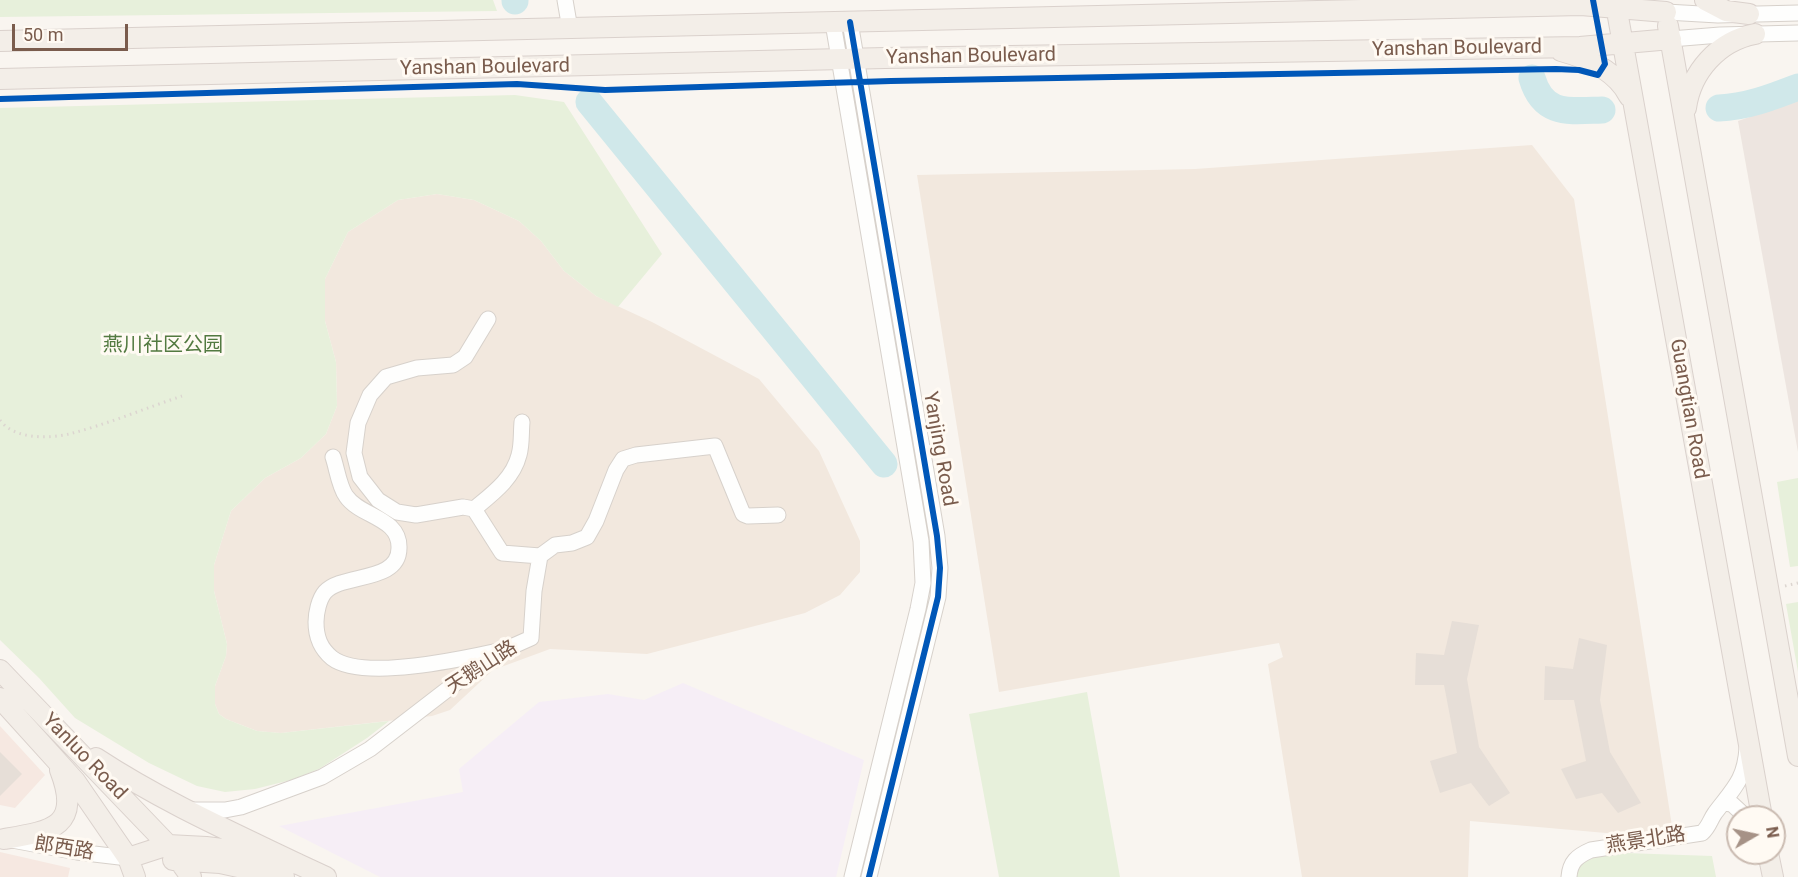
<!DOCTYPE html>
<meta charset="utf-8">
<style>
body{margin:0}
#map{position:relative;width:1798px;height:877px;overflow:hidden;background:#f9f5f0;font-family:Roboto,sans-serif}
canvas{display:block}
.north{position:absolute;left:1726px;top:805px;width:60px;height:60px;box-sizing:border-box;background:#fffaf3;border:2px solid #cabbb1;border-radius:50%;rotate:81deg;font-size:16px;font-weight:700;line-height:24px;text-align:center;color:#7a5c4d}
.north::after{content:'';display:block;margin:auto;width:21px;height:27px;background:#a69286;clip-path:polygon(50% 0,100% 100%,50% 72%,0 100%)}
.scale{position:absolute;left:12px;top:24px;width:116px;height:27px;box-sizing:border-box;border:3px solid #7a5c4d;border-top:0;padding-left:8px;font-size:18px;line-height:21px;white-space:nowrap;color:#7a5c4d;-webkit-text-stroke:4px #fffaf3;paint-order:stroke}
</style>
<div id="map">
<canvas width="1798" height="877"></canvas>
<div class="north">N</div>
<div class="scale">50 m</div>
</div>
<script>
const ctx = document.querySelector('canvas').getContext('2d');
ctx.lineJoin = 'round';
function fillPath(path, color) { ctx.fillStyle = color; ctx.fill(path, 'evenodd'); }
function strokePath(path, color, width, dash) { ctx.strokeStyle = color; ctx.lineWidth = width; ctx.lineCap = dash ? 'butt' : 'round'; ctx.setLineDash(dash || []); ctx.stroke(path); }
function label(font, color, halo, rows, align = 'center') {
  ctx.font = font + ' Roboto,"Noto Sans SC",sans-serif'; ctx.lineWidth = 6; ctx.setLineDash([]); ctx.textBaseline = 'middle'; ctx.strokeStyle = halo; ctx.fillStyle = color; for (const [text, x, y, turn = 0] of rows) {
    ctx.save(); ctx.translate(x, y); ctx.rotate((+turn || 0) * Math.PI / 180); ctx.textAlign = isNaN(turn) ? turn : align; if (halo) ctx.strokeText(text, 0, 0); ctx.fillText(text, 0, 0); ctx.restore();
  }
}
fillPath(new Path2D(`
 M1532 145 1574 199 1674 839 1470 821 1468 877H1302L1268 664 1283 657 1279 643 999 692 917 175 1195 169Z
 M437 194 474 200 519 221 541 241 564 271 596 296 652 322 759 379 819 451 860 541V572L840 595 805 613 647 654 550 649 493 670 450 710 432 716 281 733 257 731 226 719 219 714 215 704V686L226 656 227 644 214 591V565L231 511 265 478 301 458 326 434 337 406 336 362 325 321V279L348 232 398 200Z`), '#f2e8de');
fillPath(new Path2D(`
 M0 726 45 775 15 808 0 805Z
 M0 852 70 868 68 877H0Z`), '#f6e8e1');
fillPath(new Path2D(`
 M1798 100V452L1738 121Z`), '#ede5e0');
fillPath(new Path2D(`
 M683 683 864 760 836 877H380L279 826 463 792 459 769 539 702 608 694 644 700Z`), '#f6eef6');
fillPath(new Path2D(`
 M0 0H493L497 11 0 17Z
 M515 95 564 102 662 254 618 307 596 296 564 271 541 241 519 221 474 200 437 194 398 200 348 232 325 279V321L336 362 337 406 326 434 301 458 265 478 231 511 214 565V591L227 644 226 656 215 686V704L219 714 226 719 257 731 281 733 389 721 367 738 319 769 291 780 255 789 225 792 197 786 149 763 75 718 39 678 0 640V108Z
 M1798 478V566L1790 567 1777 482Z
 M1798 602V672L1786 604Z
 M1087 692 1120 877H999L969 714Z
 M1596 852 1712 856 1716 877H1575L1576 865Z`), '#e7f0db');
strokePath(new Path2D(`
 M515 0V1
 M1532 78C1543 116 1569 111 1602 110
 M589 102 884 464
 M1719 108C1747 107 1772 97 1798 87`), '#d0e8ea', 27);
fillPath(new Path2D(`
 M1452 621 1479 625 1467 679 1479 747 1510 793 1489 806 1471 783 1440 793 1430 761 1457 753 1444 685H1415L1416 653 1444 655Z
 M1579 638 1607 645 1600 700 1610 752 1641 803 1618 813 1602 793 1576 799 1561 769 1586 761 1574 700H1544L1545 666 1573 669Z
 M0 752 22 774 0 796Z`), '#e6ded7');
const minor = new Path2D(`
 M565 0 570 29
 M1666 12 1718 15 1798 13
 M850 22 937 536 940 568 938 597 869 877
 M833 23 921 541 923 583 918 609 852 877
 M1671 39 1720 35 1798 33
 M488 319 465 357 453 365 417 368 386 377 370 395 358 423 354 453 360 477 378 500 397 512 416 515 463 507 474 509 502 553 540 556
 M333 457C337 469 339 486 346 496 360 517 400 517 399 548 399 583 342 573 325 592 319 599 316 613 316 622 316 637 320 648 332 658 362 681 462 659 498 651
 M474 509C492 494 513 479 519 455 522 445 521 433 522 422
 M1723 803 1732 804 1746 817
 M189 810H225L241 807 322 777 370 749 453 685 504 650 531 638 534 591 540 556 555 545 572 543 587 537 596 521 616 470 623 459 636 455 715 446 743 514 748 516 778 515
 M12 840 77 852 128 858
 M1569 877C1570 862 1577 856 1591 850L1702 833C1709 827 1710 820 1715 813 1733 789 1745 780 1747 748`);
const major = new Path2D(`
 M1615 0 1762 817
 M1705 0 1726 11 1749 14
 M1668 26 1798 756
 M0 41 1581 5 1666 12
 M1561 51C1587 58 1616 70 1629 96
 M0 79 885 58 1580 47 1671 39
 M1686 108C1691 72 1718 41 1755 34
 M0 670 168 845 191 877
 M0 698 75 781 128 858 135 877
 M96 758C160 800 229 831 298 864
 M4 839C52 831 82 827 60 770
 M1768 853 1773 877
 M128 858 168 845 206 847 262 854 298 864 326 877
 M173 860 220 863 284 877`);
strokePath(minor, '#d7d1cb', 17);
strokePath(major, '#dad1cc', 22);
strokePath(new Path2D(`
 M0 420C13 439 48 439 69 434 105 425 146 408 182 396
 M1785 586 1798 583`), '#dcd5d0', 3, [1.5, 4.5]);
strokePath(minor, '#fefefd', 15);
strokePath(major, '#f3eee8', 20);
strokePath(new Path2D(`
 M850 22 937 536 940 568 938 597 869 877
 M0 99 517 84 605 90 891 81 1556 69 1579 70 1598 75 1605 64 1593 0`), '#0057b8', 6);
label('20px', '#7a5c4d', '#fffaf3', [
 ["Yanshan Boulevard",1457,49,-1],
 ["Yanshan Boulevard",971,57,-1],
 ["Yanshan Boulevard",485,68,-1],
 ["Guangtian Road",1688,409,80],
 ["Yanjing Road",939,449,80],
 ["天鹅山路",482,668,-33],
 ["Yanluo Road",84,757,46],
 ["燕景北路",1646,841,-9],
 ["郎西路",64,849,9]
]);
label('20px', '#537a41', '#fffaf3', [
 ["燕川社区公园",163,346]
]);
</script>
